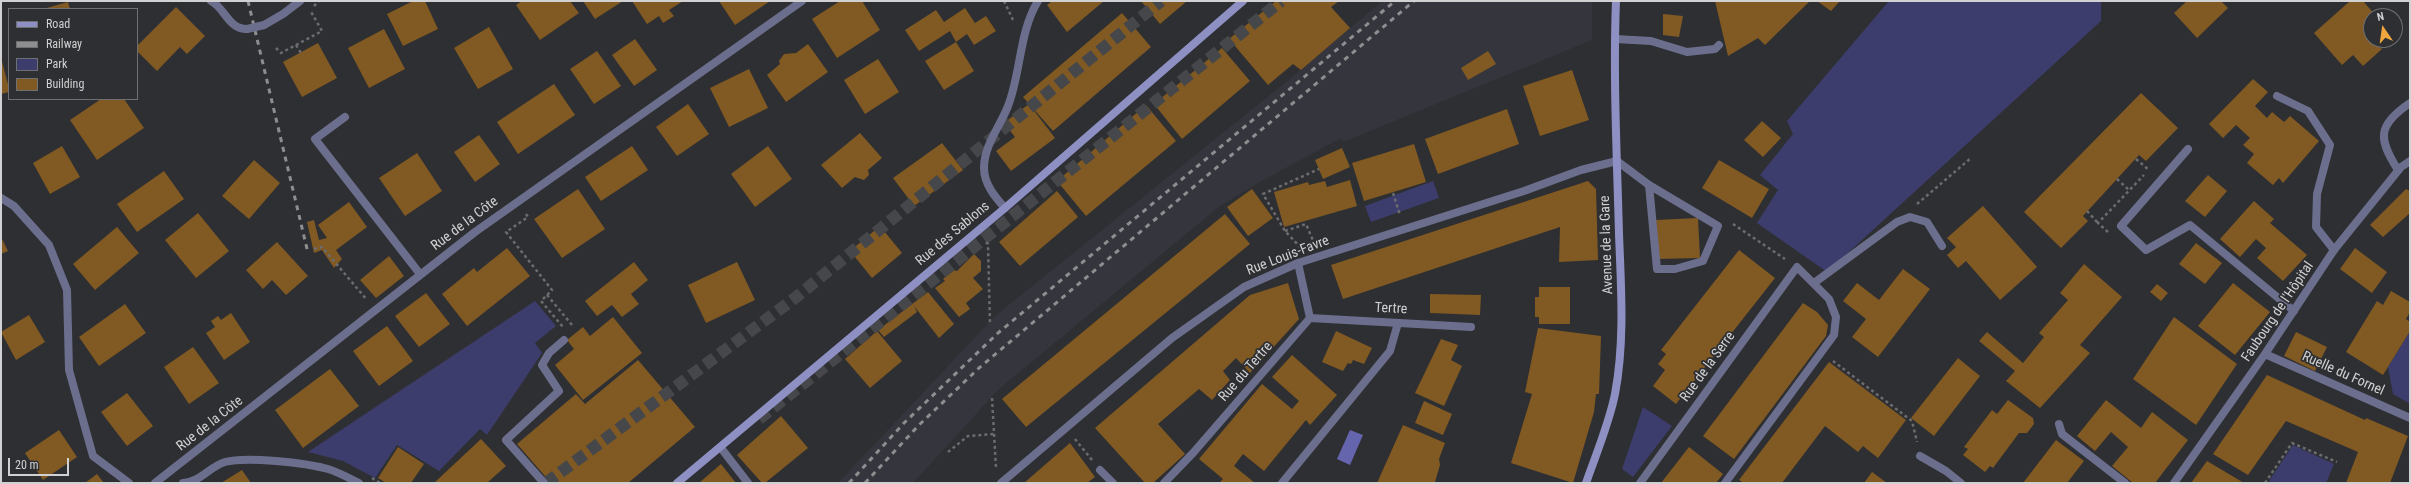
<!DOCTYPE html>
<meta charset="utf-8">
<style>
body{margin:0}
#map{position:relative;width:2411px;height:484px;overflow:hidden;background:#2e2f32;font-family:"Roboto Condensed",sans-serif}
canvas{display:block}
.frame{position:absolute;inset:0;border:2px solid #d1d1d3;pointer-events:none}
.legend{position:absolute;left:8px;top:8px;width:130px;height:92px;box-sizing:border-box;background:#2e2f32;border:1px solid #6f7072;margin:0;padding:5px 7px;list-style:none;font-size:12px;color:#d1d1d3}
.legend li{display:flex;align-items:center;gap:8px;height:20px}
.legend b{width:20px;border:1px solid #6f7072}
.north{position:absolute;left:2363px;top:8px;width:40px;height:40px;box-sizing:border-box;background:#2e2f32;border:1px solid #6f7072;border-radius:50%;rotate:347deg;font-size:11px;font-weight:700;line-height:16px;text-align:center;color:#d1d1d3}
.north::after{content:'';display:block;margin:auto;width:14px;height:18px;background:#f0a63f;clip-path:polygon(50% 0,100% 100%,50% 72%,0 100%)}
.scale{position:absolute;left:8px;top:458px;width:61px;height:18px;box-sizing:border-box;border:2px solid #d1d1d3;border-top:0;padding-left:5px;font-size:12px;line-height:14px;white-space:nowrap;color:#d1d1d3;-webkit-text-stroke:3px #2e2f32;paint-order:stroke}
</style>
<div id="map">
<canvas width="2411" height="484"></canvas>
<div class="frame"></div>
<ul class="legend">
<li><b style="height:5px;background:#8e90c3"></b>Road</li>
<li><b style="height:5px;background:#8e8e90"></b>Railway</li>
<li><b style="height:11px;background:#3d3d6d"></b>Park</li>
<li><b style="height:11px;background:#815922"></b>Building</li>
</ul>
<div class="north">N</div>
<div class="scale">20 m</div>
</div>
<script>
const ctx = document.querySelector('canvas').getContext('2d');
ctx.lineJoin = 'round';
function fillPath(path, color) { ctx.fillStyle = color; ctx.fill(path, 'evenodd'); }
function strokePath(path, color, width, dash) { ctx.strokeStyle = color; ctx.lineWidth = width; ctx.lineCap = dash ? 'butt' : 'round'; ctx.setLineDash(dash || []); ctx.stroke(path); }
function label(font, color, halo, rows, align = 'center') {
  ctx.font = font + ' "Roboto Condensed",sans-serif'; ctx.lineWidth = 3.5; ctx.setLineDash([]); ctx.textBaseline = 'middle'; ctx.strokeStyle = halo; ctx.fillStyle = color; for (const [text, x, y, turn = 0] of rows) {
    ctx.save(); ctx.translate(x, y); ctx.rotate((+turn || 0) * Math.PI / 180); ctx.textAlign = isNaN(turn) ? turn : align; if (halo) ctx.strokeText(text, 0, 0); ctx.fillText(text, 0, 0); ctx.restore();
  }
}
fillPath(new Path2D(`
 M1382 1H1592V40L1343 142 1341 138 1258 183 1220 206 999 389 913 483H838L995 316 1301 70Z`), '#35353e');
fillPath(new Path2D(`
 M1889 1H2101V21L1827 272 1757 223 1778 190 1760 175 1793 134 1787 121Z
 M1433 181 1439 198 1371 222 1365 206Z
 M535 301 556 326 535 343 542 353 487 435 480 429 439 471 397 445 375 478 343 461 308 452Z
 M2410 331V404L2393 394 2388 367Z
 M1643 407 1672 426 1633 477 1622 469Z
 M2293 445 2334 464 2326 483H2273L2269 481Z`), '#3d3d6d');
fillPath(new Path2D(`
 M1350 430 1363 435 1350 465 1337 459Z`), '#6565ad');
fillPath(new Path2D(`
 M413 1H425L438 29 403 46 387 14Z
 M522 1H570L579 13 540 40 516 5Z
 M583 1H623L595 19Z
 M632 1H683L669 10 674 16 663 23 659 16 647 24Z
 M719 1H770L735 25Z
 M840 1H862L880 30 837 58 812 19Z
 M1052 1H1104L1067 32 1047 5Z
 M1141 1H1187L1160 24Z
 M1276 1H1339L1331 7 1350 28 1301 70 1293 64 1268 85 1229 39Z
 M1715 1H1810L1765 45 1758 38 1728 56Z
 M1817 1H1840L1831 11Z
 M2187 1H2221L2228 8 2197 38 2174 13Z
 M2350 1H2363L2376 16H2371V40H2384L2378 45 2382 49 2363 66 2353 55 2342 65 2314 33Z
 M68 2 70 9H43Z
 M176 7 205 36 187 54 180 47 157 71 137 51V46Z
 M965 8 975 23 986 16 996 31 974 45 967 34 956 42 950 31 919 51 905 30 936 10 944 22Z
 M1122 13 1151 47 1053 131 1023 97Z
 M1663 14 1683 16 1679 37 1663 35Z
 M489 27 513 69 478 89 454 48Z
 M384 29 405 69 369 88 348 48Z
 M635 39 657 70 634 86 612 55Z
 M956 42 974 71 944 90 925 61Z
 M318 43 337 78 302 97 283 62Z
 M808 44 828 72 786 102 767 75 780 64 779 61 784 54 796 53Z
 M1222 48 1250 81 1182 139 1154 104Z
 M597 51 621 86 594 104 570 69Z
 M1488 51 1496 64 1468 80 1461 68Z
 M1 58 9 88V92L1 94Z
 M878 59 899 92 865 114 844 80Z
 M749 69 768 108 729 127 710 88Z
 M1572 70 1589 120 1540 136 1523 86Z
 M2253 79 2268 92 2255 106 2267 118 2272 112 2284 122 2290 116 2319 141 2283 183 2279 178 2273 185 2247 163 2254 154 2243 145 2250 138 2236 125 2223 138 2209 124Z
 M554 84 575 115 518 154 497 122Z
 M2141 93 2178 128 2146 161 2139 155 2083 216 2088 221 2061 248 2024 212Z
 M101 99H124L144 128 97 160 70 120Z
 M688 104 709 134 677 156 656 127Z
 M1029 104 1055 138 1011 171 996 151 1015 137 1004 123Z
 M1146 105 1176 141 1086 216 1057 181Z
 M1507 109 1519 144 1438 174 1425 139Z
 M1762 121 1781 138 1763 157 1744 140Z
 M860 133 882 158 868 170 869 175 864 180 855 177 842 188 821 165Z
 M479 135 500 164 475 182 454 152Z
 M942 143 963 170 914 206 893 178Z
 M1414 144 1426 182 1364 201 1352 163Z
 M62 146 80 177 50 194 33 163Z
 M632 146 648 170 601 201 585 177Z
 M768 146 792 179 755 207 731 174Z
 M1342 148 1350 167 1323 179 1315 160Z
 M417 153 442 191 405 216 379 178Z
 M254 160 280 183 249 219 222 196Z
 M1719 160 1769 189 1752 218 1702 188Z
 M164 171 184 199 137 232 117 204Z
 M2208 175 2227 191 2205 217 2185 201Z
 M1350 180 1357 206 1284 227 1274 192 1308 182 1309 185 1325 181 1327 187Z
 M1588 181 1596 189 1598 260 1559 262 1560 227 1343 299 1331 265Z
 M578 189 605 229 562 258 534 219Z
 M1252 189 1273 218 1248 236 1227 207Z
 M2406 189 2410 191V213L2383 237 2370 225Z
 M1057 191 1078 217 1020 266 999 242Z
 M2254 201 2274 219 2270 223 2307 255 2283 281 2257 258 2266 248 2256 239 2240 257 2220 239Z
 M349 202 367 227 336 250 342 259 334 268 322 250 314 253 307 222 314 220 319 240 327 238 318 225Z
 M1983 206 2037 267 2000 300 1966 261 1958 268 1947 255 1956 247 1947 238Z
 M198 213 229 251 196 278 165 240Z
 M1225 214 1250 244 1026 427 1002 399Z
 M1698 218 1700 258 1658 259 1656 220Z
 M880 226 902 253 872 278 850 251Z
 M117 227 139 253 95 290 73 264Z
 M1 237 8 251 1 254Z
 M277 242 308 276 286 295 272 280 263 289 246 270Z
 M2196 243 2222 263 2205 284 2179 264Z
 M507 248 530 276 467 326 442 294 474 268 477 272Z
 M2355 248 2387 272 2372 293 2340 269Z
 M1739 250 1775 278 1676 404 1653 386 1665 370 1658 364 1666 354 1661 350Z
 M974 254 981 261V271L973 278 983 289 966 303 970 309 959 317 935 288 945 281 943 279 953 270 957 271Z
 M389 256 404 276 376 298 360 280Z
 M634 262 648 280 631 294 639 304 622 317 612 305 597 316 585 301Z
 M737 262 755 300 706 323 688 285Z
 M2084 264 2122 297 2080 345 2090 353 2040 408 2006 381 2015 371 1979 341 1987 332 2023 363 2044 337 2039 333 2068 300 2060 293Z
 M1903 269 1930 289 1878 357 1852 337 1866 319 1843 301 1857 283 1879 300Z
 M1288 283 1299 319 1250 373 1236 358 1223 371 1230 380 1212 400 1199 389 1158 424 1185 454 1153 483H1145L1095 428 1250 295Z
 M2233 283 2270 312 2235 355 2198 326Z
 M2157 284 2168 293 2161 301 2150 292Z
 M1539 287H1570V324H1539V317H1535V297H1539Z
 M2391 291 2410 302V312L2406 319 2410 322V331L2383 375 2346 352 2377 301 2383 305Z
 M928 292 954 324 939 338 914 306 917 312 884 337 878 330Z
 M426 293 450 324 419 347 395 316Z
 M1430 294 1481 295 1480 315 1430 313Z
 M1803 303 1817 312 1828 325 1826 336 1734 459 1703 436Z
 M125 304 146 333 99 366 79 337Z
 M231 313 250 342 224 360 206 333 215 327 211 321 218 316 221 320Z
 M29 315 45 342 16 360 1 332Z
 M613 317 642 353 583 400 555 365 574 349 567 340 583 327 590 336Z
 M2174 317 2237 364 2196 425 2133 379Z
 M387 326 413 361 379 386 353 351Z
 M1538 328 1601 336 1599 394H1596L1594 412 1573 483 1511 463 1532 394 1525 392Z
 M877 331 902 361 870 388 845 359Z
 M1336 331 1372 348 1364 364 1353 360 1351 364 1348 363 1343 371 1322 362Z
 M2296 332 2327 347 2315 371 2284 356Z
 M1441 339 1458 345 1451 360 1462 366 1444 406 1415 393Z
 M193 347 219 383 189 404 164 367Z
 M1292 355 1337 395 1310 425 1306 420 1264 471 1243 454 1234 466 1255 483H1219L1223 479 1199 459 1262 384 1292 409 1299 401 1272 377Z
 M1958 358 1980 376 1934 436 1911 418Z
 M638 360 695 427 628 483H551L517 444 576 394 585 404Z
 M1829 362 1906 420 1878 458 1863 446 1858 452 1825 426 1782 483H1744L1739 480Z
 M330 369 359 406 303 448 275 410Z
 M2267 375 2365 420 2366 418 2408 436 2390 483H2346L2358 452 2286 421 2248 475 2213 454Z
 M127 393 153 426 127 446 101 412Z
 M2008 400 2033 418 2034 424 2027 433H2019L1993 468 1990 466 1985 472 1963 455 1968 449 1964 447 1992 410 1997 414Z
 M2106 400 2141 428 2152 412 2188 440 2155 483H2133L2112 466 2128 447 2111 432 2095 451 2077 436Z
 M1424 401 1452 414 1443 435 1415 423Z
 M781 416 808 448 765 483H762L737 455Z
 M1403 425 1445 443 1439 459 1440 465 1435 482 1377 483Z
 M59 430 77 457 43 480 25 453Z
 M481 439 506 466 487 483H434Z
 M2056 440 2084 461 2067 483H2023Z
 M1070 443 1095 477 1087 483H1024Z
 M398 447 424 464 411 483H386L378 478Z
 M1689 447 1723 474 1716 483H1661Z
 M2207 461 2244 483H2191Z
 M721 464 736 483H699Z
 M242 470 251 483H221Z
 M1872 472 1887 483H1864Z
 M97 474 104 483H85Z`), '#815922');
strokePath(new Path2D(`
 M759 419 1281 1
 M546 483 795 298 1161 1`), '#46474a', 12, [12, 6]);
strokePath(new Path2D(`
 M1004 1 1013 20
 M314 6 319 1
 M296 45 301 53
 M276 48 281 53 322 31 310 10
 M2136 159 2149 170
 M2117 179 2129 190
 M1393 193 1400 215
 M1917 204 1971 158
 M2087 211 2098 223
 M526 214 528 217 506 232 552 290 541 301 563 327
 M1733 224 1785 259
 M1285 231 1306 224 1314 243
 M2108 232 2098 223 2144 175
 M986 242 988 244 990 325
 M1301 248 1285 231 1263 194 1319 169
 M314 249 322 247 367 300
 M547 295 572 325
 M1833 361 1912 421 1917 442
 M992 398 996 468
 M1075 439 1092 460
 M948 452 968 436 994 434
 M372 478 380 483
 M2265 483 2292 443 2337 462`), '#6c6c6f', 2.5, [3, 3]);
strokePath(new Path2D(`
 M1615 39 1651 41 1687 52 1715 49 1719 45
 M2277 96 2308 111 2330 145 2317 194 2316 227 2334 250
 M345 117 315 139 420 274
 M2188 149 2121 226 2146 250 2190 225 2294 311
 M1617 161 1649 185 1718 226 1703 261 1675 269H1657L1649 185
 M2398 170C2378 139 2377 125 2410 103
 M1814 283 1897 222 1910 217 1927 222 1942 246
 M2059 424 2062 434 2125 483
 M721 448 748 483
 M1100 470 1113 483
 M544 483 506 440 559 391 542 365 549 353 564 340
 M1282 483 1390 351 1398 323`), '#6c6e8d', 8);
strokePath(new Path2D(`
 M211 1C225 8 228 29 247 29
 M264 25 283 14 300 1
 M1 198 14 206 49 245 67 290 69 370 93 456 129 483
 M1005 208C995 197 984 184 984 168 984 145 1000 127 1008 106 1021 73 1019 32 1038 1
 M1310 318 1471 327
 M2265 354 2410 418
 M1920 456 1946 471 1961 483
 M155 483 475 232 802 1
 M183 483C200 482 209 467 225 462 246 456 306 463 328 469 338 472 349 478 359 483
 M1001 483 1172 338 1244 287 1298 263 1524 191 1581 170 1617 161
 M1164 483 1193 453 1310 318 1298 263
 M1640 483 1797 267 1829 299 1836 317 1834 335 1725 483
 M2174 483 2265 354 2334 250 2401 167 2410 161`), '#6c6e8d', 8);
strokePath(new Path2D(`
 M677 483 1005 208 1243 1
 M1586 483C1596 454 1609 424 1615 394 1625 341 1621 287 1619 234 1617 157 1613 78 1616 1`), '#8e90c3', 8);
strokePath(new Path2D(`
 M248 1 308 253
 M849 483 904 423 998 333 1395 1
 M865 483 919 425 979 368 1414 1`), '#8e8e90', 3, [5, 5]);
strokePath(new Path2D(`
 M247 29 264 25`), '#6c6e8d', 8);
label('14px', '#d1d1d3', '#2e2f32', [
 ["Rue de la Côte",465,224,-37],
 ["Rue des Sablons",953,234,-40],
 ["Avenue de la Gare",1607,245,-92],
 ["Rue Louis-Favre",1288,256,-21],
 ["Tertre",1391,309,3],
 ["Faubourg de l'Hôpital",2278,312,-56],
 ["Rue de la Serre",1708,367,-54],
 ["Rue du Tertre",1246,372,-49],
 ["Ruelle du Fornel",2343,374,24],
 ["Rue de la Côte",210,424,-38]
]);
</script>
